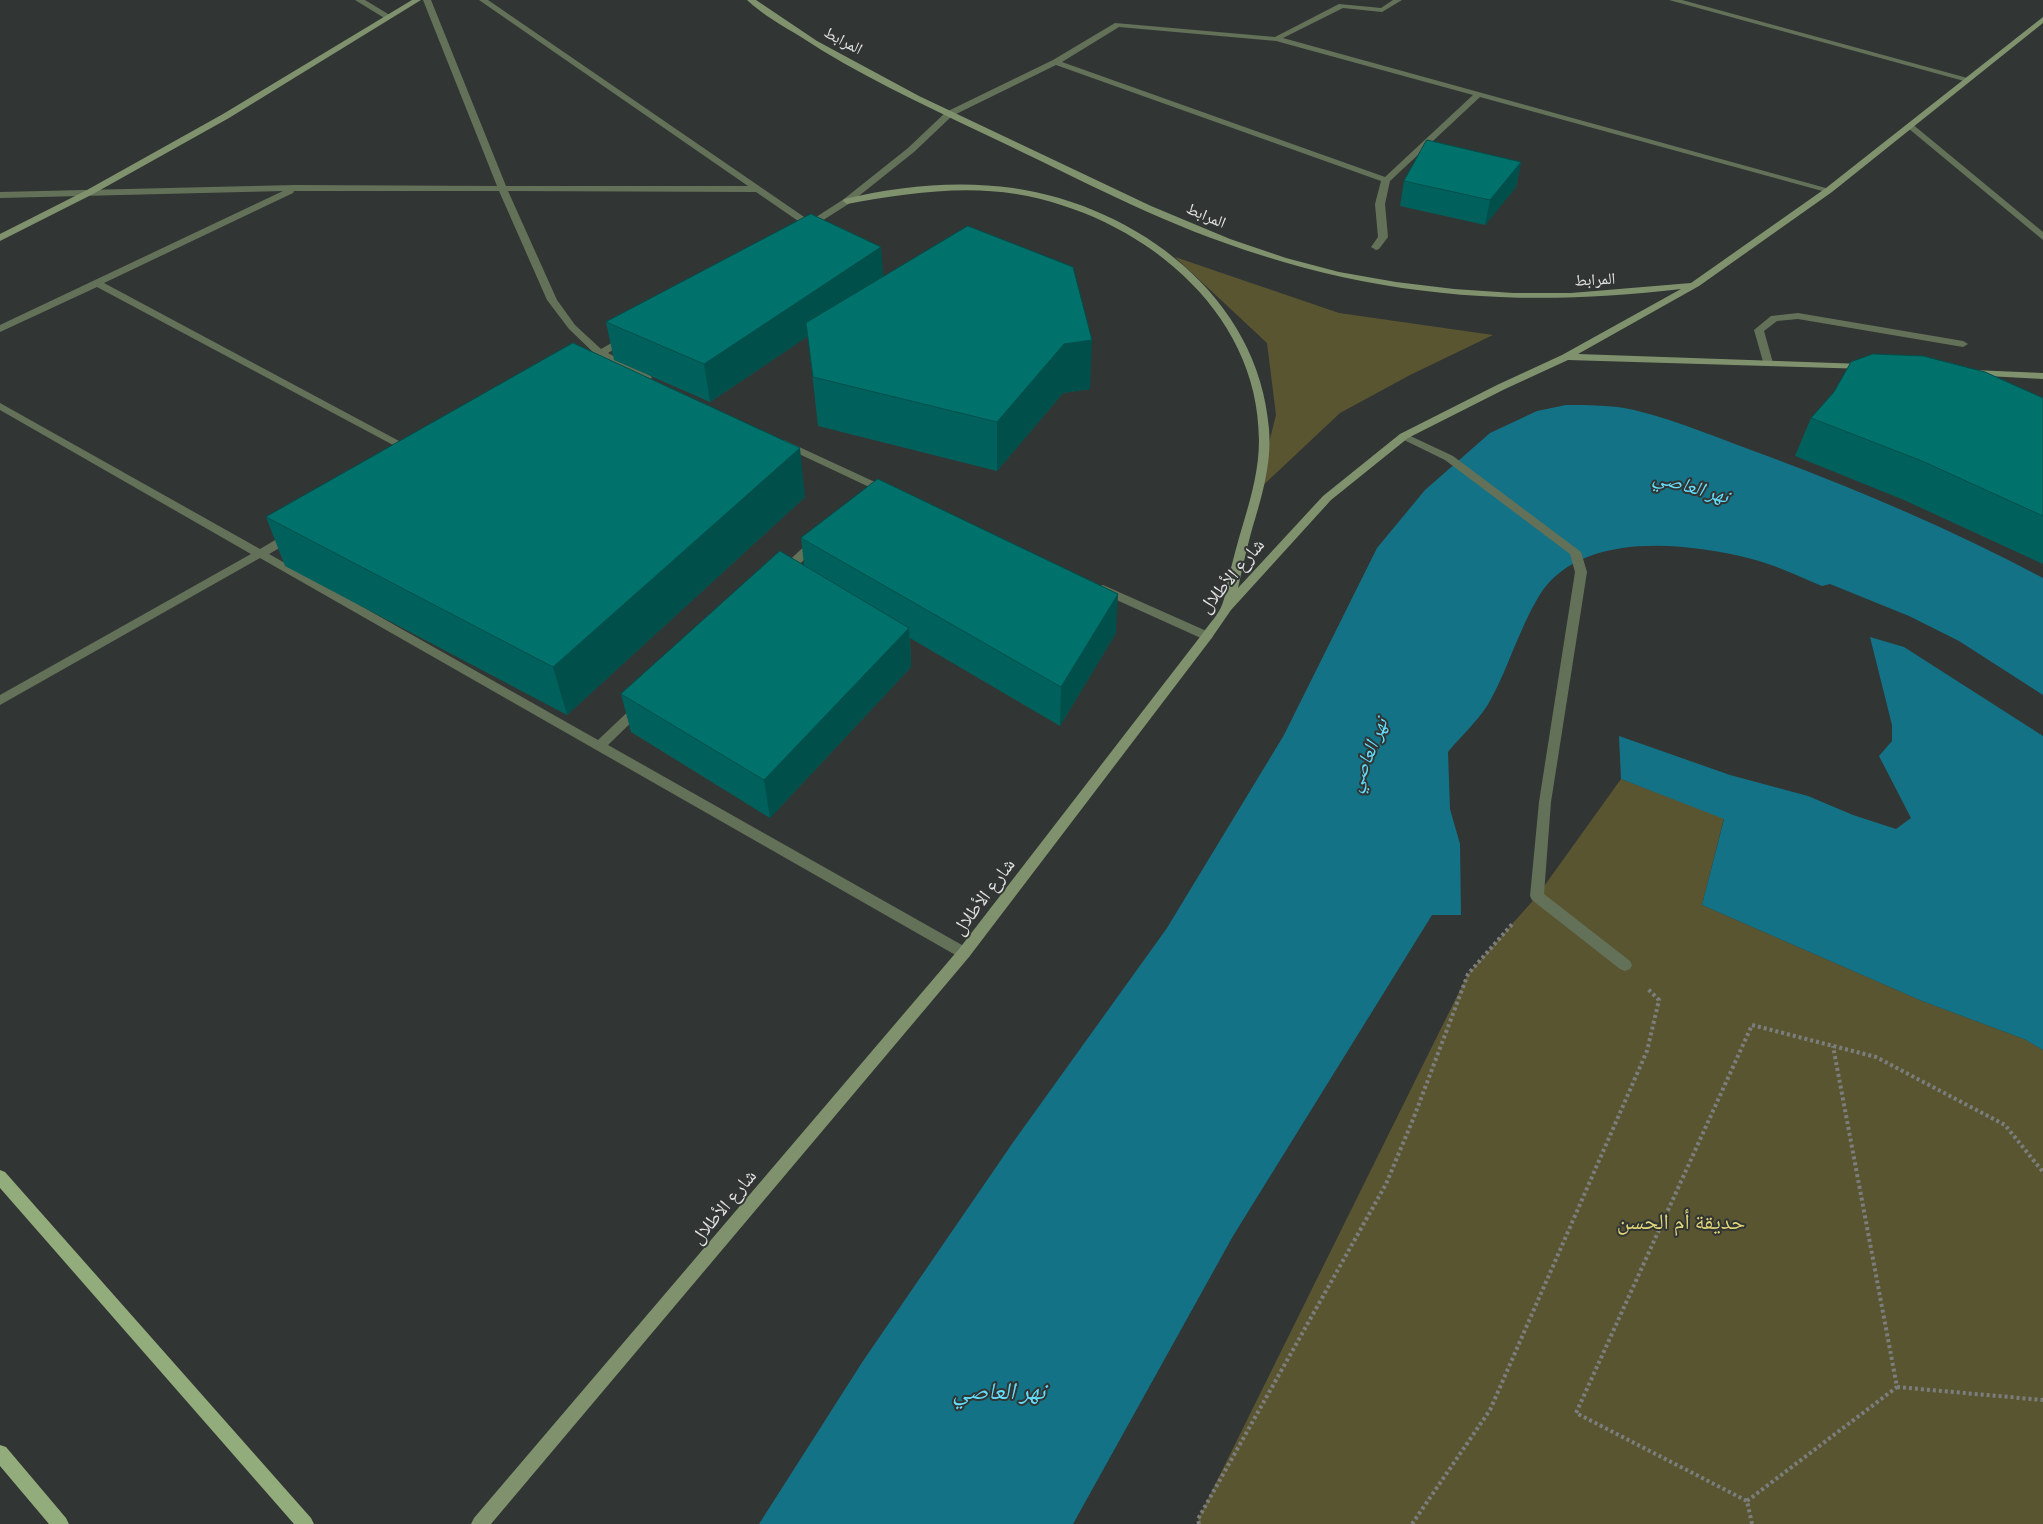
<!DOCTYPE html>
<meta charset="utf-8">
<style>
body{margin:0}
canvas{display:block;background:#313533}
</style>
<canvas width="2043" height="1524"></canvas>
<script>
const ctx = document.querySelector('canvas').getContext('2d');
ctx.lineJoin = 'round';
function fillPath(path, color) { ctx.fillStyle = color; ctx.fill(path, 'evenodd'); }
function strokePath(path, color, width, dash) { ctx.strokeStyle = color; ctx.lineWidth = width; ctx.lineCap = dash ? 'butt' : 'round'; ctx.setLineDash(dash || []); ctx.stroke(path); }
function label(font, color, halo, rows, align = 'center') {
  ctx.font = font + ' Cabin,"Noto Naskh Arabic",sans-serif'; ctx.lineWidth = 4; ctx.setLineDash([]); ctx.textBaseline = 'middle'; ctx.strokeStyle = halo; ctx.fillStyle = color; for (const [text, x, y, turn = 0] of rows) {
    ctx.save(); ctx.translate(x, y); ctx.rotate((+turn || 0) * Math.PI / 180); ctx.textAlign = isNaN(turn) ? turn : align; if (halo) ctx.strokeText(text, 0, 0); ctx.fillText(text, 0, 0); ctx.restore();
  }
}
fillPath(new Path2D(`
 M1175 257 1339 313 1493 335 1410 375 1340 413 1257 491 1276 415 1267 343Z
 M1621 779 1724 818 1702 905 1922 1001 2024 1039 2043 1050V1524H1200L1198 1519 1468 974 1537 896Z`), '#5a5531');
fillPath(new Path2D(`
 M1566 405C1589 405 1612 405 1634 410 1680 421 1725 441 1770 457 1863 492 1955 531 2043 578V695L1959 641 1909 616 1830 584 1822 586C1798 576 1773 564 1748 558 1683 542 1579 531 1539 596 1519 629 1509 666 1491 699 1482 717 1461 736 1448 752L1450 809 1460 844 1461 915H1432L1233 1236 1073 1524H759L863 1361 1014 1141 1167 928 1284 735 1377 548 1425 490 1490 433 1537 411Z
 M1870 637 1904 647 2043 736V1050L2024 1039 1922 1001 1702 905 1724 819 1621 779 1619 736 1730 775 1808 796 1853 815 1896 829 1911 818 1879 756 1892 741V725Z`), '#137286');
strokePath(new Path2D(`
 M1897 1387 2043 1400
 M1747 1501 1897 1387 1833 1046
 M1199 1524 1198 1519 1386 1184 1414 1117 1468 974 1514 922
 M1412 1524 1490 1410 1647 1051 1659 1000 1647 988
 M1752 1524 1747 1501 1576 1413 1752 1025 1876 1057 2005 1125 2043 1172`), '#7b7e7d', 4, [3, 3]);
fillPath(new Path2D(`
 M1798 313 1963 341 1968 344 1963 347 1798 319 1777 321 1764 331 1773 363 1772 365H1764L1754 330 1771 316Z`), '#647159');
fillPath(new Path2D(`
 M355 0H365L393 17 386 19Z
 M423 0H431L506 186H748L479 0H488L810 221 844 199 908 148 946 112 1053 60 1115 23 1275 37 1339 4 1381 8 1393 0H1402L1382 12 1343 8 1283 38 1833 190 1829 193 1826 192 1480 97 1390 181 1385 204 1388 237 1379 249 1376 250 1371 247 1378 237 1375 204 1381 181 1056 65 952 116 914 152 850 203 806 231 801 228 804 225 756 192 508 191 557 300 575 325 601 349 622 337H628V341L608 353 651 376 652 378 647 381 601 357 588 365H580V361L594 353 569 329 547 300 499 191H294L293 193 104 283 414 449 415 451 414 453 410 454 97 287 0 332V325L283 191 0 198V192L295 185 497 186ZM1119 27 1276 41 1473 95 1385 177 1062 62Z
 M1669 0H1682L1971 79 1964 81Z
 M1911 123 2043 232V240L1908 128 1907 126Z
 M0 403 260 549 287 533H295L297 536 295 539 269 554 598 740 636 704H644L646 707 644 710 608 745 969 949 971 953 969 957 964 959 959 957 260 558 0 705V695L251 554 0 410Z
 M1404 433 1453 456 1581 552 1587 572 1551 802 1544 894 1630 961 1632 965 1630 969 1625 971 1620 969 1532 900 1530 896 1539 802 1575 572 1570 554 1445 460 1400 438 1399 436 1400 434Z
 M784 440 890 489 891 491 886 494 882 493 780 445 779 443 780 441Z
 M815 539 821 543 819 546 788 575H780L778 572 780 569 811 540Z
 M1103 585 1211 633 1213 636 1211 639H1203L1099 592 1097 589 1099 586Z`), '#647159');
fillPath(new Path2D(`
 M412 0H421L229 118 93 194 0 241V234L87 190 223 114Z
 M747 0H756L817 41 919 96 1151 206 1230 239 1286 258 1339 272 1396 282 1454 289 1513 293H1571L1691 283 1826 188 2043 17V23L1832 192 1699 286 1578 354 1863 364 1868 367 1867 369 1568 360 1505 389 1408 438 1331 500 1231 610 1211 639 969 957 491 1524H471L474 1518 959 949 1203 633C1209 624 1218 615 1222 605 1225 598 1226 588 1228 580 1233 560 1238 540 1244 521 1252 494 1259 468 1259 440 1259 308 1137 214 1016 194 960 185 902 194 847 204L843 201 844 199C898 186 958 180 1013 188 1137 206 1259 297 1269 429 1272 465 1261 499 1251 533 1246 551 1242 570 1238 588L1323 496 1400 434 1497 385 1562 355 1681 289C1522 308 1377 298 1225 243 1140 213 1060 169 978 131 918 102 857 74 801 37 783 26 763 15 747 0Z
 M1973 370 2043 373V379L1969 375 1968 373Z`), '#7f926d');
fillPath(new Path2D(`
 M0 1170 5 1172 311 1518 314 1524H294L0 1188Z
 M0 1445 6 1447 66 1518 69 1524H49L0 1466Z`), '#93ac7c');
fillPath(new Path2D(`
 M1521 162 1516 187 1485 225 1400 206 1404 181Z
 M883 277 1090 389 1063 393 997 471 818 426 808 336 710 402 614 360 606 322Z
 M2043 398V564L1904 500 1795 456 1811 418Z
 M805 497 567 715 285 566 266 517Z
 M801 538 1116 633 1060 726 910 638 911 667 770 818 631 732 621 694 804 565Z`), '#00615c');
fillPath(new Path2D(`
 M1521 162 1516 187 1485 225 1490 200Z
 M881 247 884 285 710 402 704 364Z
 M1092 340 1090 389 1063 393 997 471V422L1064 344Z
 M800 448 805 497 567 715 553 667Z
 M1118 594 1116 633 1060 726 1061 687Z
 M909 628 911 667 770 818 764 780Z`), '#004f4b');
const building = new Path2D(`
 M1427 140 1521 162 1490 200 1404 181Z
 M811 214 881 247 704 364 606 322Z
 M968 226 1073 267 1092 340 1064 344 997 422 813 377 806 323Z
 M573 343 800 448 553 667 266 517Z
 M1873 354 1923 356 1985 372 2043 398V516L1922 461 1811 418 1834 392 1851 362Z
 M878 479 1118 594 1061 687 801 538Z
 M780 551 909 628 764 780 621 694Z`);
fillPath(building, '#00716b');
strokePath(building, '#004f4b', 1);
label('16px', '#e1e3e2', '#313533', [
 ["المرابط",843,41,28],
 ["المرابط",1206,216,23],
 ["المرابط",1595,280,-3]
]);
label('19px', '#e1e3e2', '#313533', [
 ["شارع الأطلال",1232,576,-50],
 ["شارع الأطلال",984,897,-53],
 ["شارع الأطلال",724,1207,-50]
]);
label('italic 20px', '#63ddfc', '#313533', [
 ["نهر العاصي",1691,487,16],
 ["نهر العاصي",1368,755,-68]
]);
label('22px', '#e1d578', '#313533', [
 ["حديقة أم الحسن",1681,1223]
]);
label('italic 24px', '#63ddfc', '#313533', [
 ["نهر العاصي",999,1392]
]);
</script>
